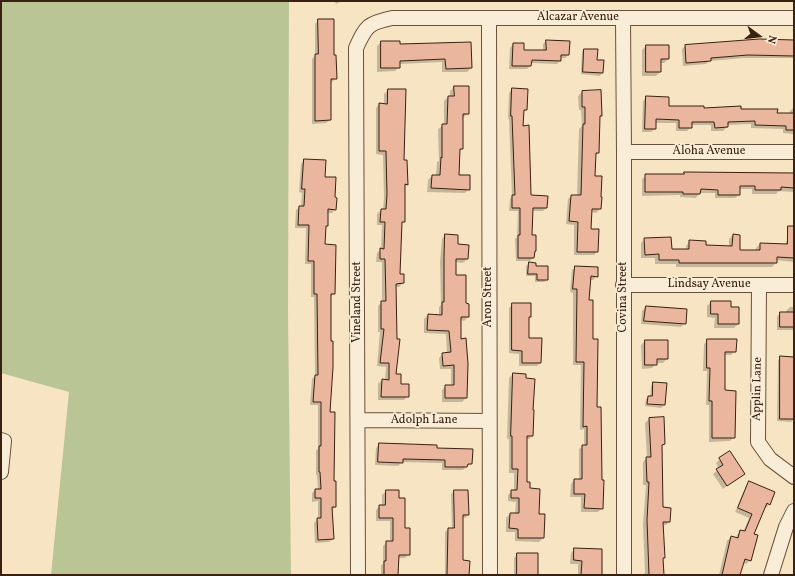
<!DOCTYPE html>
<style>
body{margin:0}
#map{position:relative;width:795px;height:576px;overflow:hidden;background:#f7e4c2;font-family:Vollkorn,serif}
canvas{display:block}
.frame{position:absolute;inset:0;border:2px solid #392010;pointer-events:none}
.north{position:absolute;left:739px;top:16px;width:40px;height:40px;-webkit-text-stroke:3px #faedd7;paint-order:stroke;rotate:105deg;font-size:11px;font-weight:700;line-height:16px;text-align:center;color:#392010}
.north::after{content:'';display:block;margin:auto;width:14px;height:18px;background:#392010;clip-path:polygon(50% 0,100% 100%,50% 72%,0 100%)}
</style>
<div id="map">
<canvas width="795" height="576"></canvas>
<div class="frame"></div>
<div class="north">N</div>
</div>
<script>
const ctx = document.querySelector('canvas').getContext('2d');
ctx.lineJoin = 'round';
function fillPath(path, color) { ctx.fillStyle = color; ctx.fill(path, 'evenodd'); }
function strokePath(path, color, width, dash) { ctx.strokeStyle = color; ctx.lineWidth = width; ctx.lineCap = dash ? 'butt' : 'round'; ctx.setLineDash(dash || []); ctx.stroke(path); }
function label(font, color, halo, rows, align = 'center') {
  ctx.font = font + ' Vollkorn,serif'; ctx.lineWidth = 3.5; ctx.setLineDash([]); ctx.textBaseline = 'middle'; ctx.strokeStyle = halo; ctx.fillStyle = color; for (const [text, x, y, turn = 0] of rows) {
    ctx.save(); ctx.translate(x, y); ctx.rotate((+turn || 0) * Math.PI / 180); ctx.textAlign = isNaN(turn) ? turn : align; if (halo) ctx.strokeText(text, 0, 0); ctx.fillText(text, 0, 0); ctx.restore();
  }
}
fillPath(new Path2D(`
 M1 1H289L288 313 291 575H51L69 392 1 373Z`), '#bac595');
fillPath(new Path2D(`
 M333 1H340L337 4Z
 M319 20 333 56 336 78 332 82H330V120L326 123 312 124V59L315 56V24Z
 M760 40H794V58H744L709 61 706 64 683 66 682 49 685 46Z
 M546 41 569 42 568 55 565 58H560V61L557 64 531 63 530 66 527 69H509L510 48 513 44 523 51H543V44Z
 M381 42H399V45L470 43 471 68 467 72H442V62L399 64V67L395 71 377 72V46Z
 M646 46 668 59 664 63H660V72L656 76H642V50Z
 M585 50 596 61H603L602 73 600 76 581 74 582 52Z
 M454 87 468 114 462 118V148L459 152 458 176 469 189 465 193 427 192 428 180 432 176H436L437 162 439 161 438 129 444 125V101L448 97H450V91Z
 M512 89 527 90 526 109 523 113 522 127 530 196 546 208 543 211H531V236L535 251 534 252 533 258 530 261H516L515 239 517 237 518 211H509L510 199 512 197 509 119H508L509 93Z
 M388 90 407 184 404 187V222L401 224 399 275 403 283 399 287H395V375L408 396 404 400H378V384L382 380H385L386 367 377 366 380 332H378V306L382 302V262H376L377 253 381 249 382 225H377V214L381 210H383L384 198 383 155 376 154V108L379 104H384V94Z
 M582 92 599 116 598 153 595 156 594 177 600 209 596 213 591 212 590 230 597 251 594 255H574V225L566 224 568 199 572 196H577L579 129 582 126 581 110H579L578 96Z
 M646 97 668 107 740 110 790 114V111L794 107V134L783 133V129L751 128V124L727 125V127L723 131H711V125H691V127L687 131H676V123H655V129L651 132H642L643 101Z
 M304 160 324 178 335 209 332 213H327L325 227 324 245 334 293 331 297 328 413 335 507 331 511 333 539 329 542 315 543 314 523 318 519V501L312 502V493L315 490H318L317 475H316V450L318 449V405H310L312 379 315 376 314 297H311V264H305L306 228H295L296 210 300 207H301L302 193 299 192 301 164Z
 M684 173 794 174V192L779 191 776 194H752V189H739V195L735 198H715V193H699L696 198 680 197V195L642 196V179L646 176 682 175Z
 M445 235 457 245 467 259 463 263 455 262V276L465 304 468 317 464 321 460 320V340L466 398 462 402H442V390L446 386H451V369H440L439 358 443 354H447L446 334 424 333V319L428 315 439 316V307L441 305 440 262 442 239Z
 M733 235 738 251H756V248L760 244 784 245 787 241H794V262L776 260V263L772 267H676V264H655V258H641V243L645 239 671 250H686V246L690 241 705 246 729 247V239Z
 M529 263 535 266 547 280 544 282H535V276H526V266Z
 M576 267 597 276 593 280H590L588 301 602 508 598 512H581V497H570L571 484 574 480H579V449L584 446V429L580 430 581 365H573V293L570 292 572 270Z
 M711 302 730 308 738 324 734 328H714L715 318 707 317V306Z
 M513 304 530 316 528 319V339L540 363 537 366H519V354L509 353V308Z
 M646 307 685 323 681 327 641 324 642 311Z
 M790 307H794V330H777V317L780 313H786V311Z
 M708 340 735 351 731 355H724V391L734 437 730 441 709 442V405H706L707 371H703L704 344Z
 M645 341 667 359 663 363H656V364L652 368 642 369 641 345Z
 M781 357 794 358V419L791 422 777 421 778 360Z
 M513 374 532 411V436L529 439H526V483L538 515 543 538 539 542 515 541V532H506V518L510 514H515L516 502 508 501V495L512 491H514V473H509V439H507L509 378Z
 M653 383 666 384 664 405 661 408 645 406 646 399 650 397 651 386Z
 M663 418 664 444 661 447 662 508 669 522 666 525H662L663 575H644L645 572 643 524 646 485H643V462L647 458 645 423 649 419Z
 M380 444 436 448 471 463 463 470H442V463L402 462 398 466 375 465 376 448Z
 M720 459 743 474 723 489 713 474 719 469 716 463Z
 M749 482 769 504 766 508 764 507 753 534 750 560 746 564 742 563 739 575H719L727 541 731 537 736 538 737 535 741 531 743 532 749 518 735 512 746 486Z
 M386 491H398V499L409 554 405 558H398L397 575H381V565L383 564V546L387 542H390V521H376V510L380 506H382V495Z
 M454 491H467L468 515 465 518H462V561L468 575H445V532L448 529H452L451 494Z
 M575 549 601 575H578V564H570L571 553Z
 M518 554 537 575H514V558Z`), '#0003');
const building = new Path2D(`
 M318 19H334V55H336L337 79H331V120L315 121V54H318Z
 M760 39 794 40V56L748 55 711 58V61L686 63 685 45Z
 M546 40 570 41 569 55H561V61L532 60 531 66H512L513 43H524V50H546Z
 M381 41H400V44L471 42 472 68 446 69 445 59 400 61V68H381Z
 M646 45H669V59H661V72H646Z
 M584 49H598L597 60H604L603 73 583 72Z
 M454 86H469V114H463V149H460L459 175H470V190L431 188 432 175H440L441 157 442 158V124H447L448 96H454Z
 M512 88 528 89 527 110H524L523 126 529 125 531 195 548 196 547 208H533L532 235H536V251H535L534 258H518V235H520V208H512V195H515L512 116H511Z
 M388 89H406L404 160H407L408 185 405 184V222H402L400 274H404V283L396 284 397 339H400L396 374H401V384H409V397H381L382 379 389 380V363H380L384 329H381V301H386L385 259H380V248L384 249 385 222H380L381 209H386L387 194 386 151H379V103L387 104Z
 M601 90 602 116H600L599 153H596L595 176H602L601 197H602L601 209H592L591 229H599L598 252H577L578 222 569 221 571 195H581L583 124H585V107H582V91Z
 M646 96 669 97V106H704V108L741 106V109H778L777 113H794V130H786V126L755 125V121L728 122V127L715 128 714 122H692V128H679V120L656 119V129H645Z
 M304 159 326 160 325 177H336L335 197 337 198 336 210 328 209V226H326L325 244 336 245 335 294H331V341H333V367L330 412H335L334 481H336V507H332L334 539 318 540 317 518H321V498H315V489H321L320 472H319V446H321V402H313L315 375H318L317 294H314V261H308L309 225H298L299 206H304L305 189H302Z
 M684 172 794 173V188L781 187V190H755V186H740V195H718V190L701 189 700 194H683V192H645V174H684Z
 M788 226H794V258L777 257V263H679V260H659V254L645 255 644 238 671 237 672 249H689V240L706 241V245L732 246 733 234 740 235V250H760V243L787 244Z
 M445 234 458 235V244L469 245 468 259H456V275H466V303L469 304V317H461V339L466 338 468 364 467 398H445V385H454V365L443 366 442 353 451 352 449 331 427 330 428 314 442 315V302H444V258Z
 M529 262 536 263V266H548V280H537V274H528Z
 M575 266 598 267V277L591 276 589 300H593V339H598L597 407H601L602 480H604L603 509 584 508 585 494H574V479H582V445H587V426L583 427 584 362H576L577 289H573Z
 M711 301H731V307H739V324H718V314H711Z
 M512 303H531V317H529V338H542L541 363H522V351L512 350Z
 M646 306 687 309 686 324 644 321Z
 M780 312H794V327H780Z
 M707 339H737L736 352H725V390L736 391 735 438H712V401H709L710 368H707Z
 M645 340H668V359H657V365H645Z
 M780 356 794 357V419H780Z
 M513 373 526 374V378L535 379 533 410H534L533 436H527V482H530V488L540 489 539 514H545L544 538H518V529L509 528 510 513H519V498H511V490H517L518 469H512V436H511Z
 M653 382 667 383 665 405 647 404 648 396H652Z
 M664 417 665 444 662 445 663 507 671 508 670 522H663L665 558H663L664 575H649L647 520 649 482H647L646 457H651L649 418Z
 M379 443 437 445V448L473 449 472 464H468L467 467H445V460L403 459V463L378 462Z
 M730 451 745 474 727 486 716 469 723 465 719 458Z
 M749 481 775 492 770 505 767 503 754 534 758 535 751 561 745 559 740 575H722L731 536 738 538 740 530 745 531 752 514 738 508Z
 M386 490H399V498H405V528H410V555H399L398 575H384V561H386V541H393V518H379V505H385Z
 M454 490H468L469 515H463V560L470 561 469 575H447L448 528H454Z
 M574 548 602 549V575H581L582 561 574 560Z
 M517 553H538V575H517Z`);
fillPath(building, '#ebb69e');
strokePath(building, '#392010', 1);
const minor = new Path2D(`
 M489 18 490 575
 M623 19 624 152V575
 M624 152H794
 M623 285H794
 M759 286 758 442 770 459 794 477
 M358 420 489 421
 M1 440 4 441 1 472
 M358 575 356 48C366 26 368 23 392 18H794
 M771 575 786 527 794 511`);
strokePath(minor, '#68513c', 16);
strokePath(minor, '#faedd7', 14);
label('12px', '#392010', '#faedd7', [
 ["Alcazar Avenue",578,18],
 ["Aloha Avenue",709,152],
 ["Lindsay Avenue",709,285],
 ["Aron Street",489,297,-90],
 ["Covina Street",624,297,-90],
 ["Vineland Street",358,302,-90],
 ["Applin Lane",758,389,-89],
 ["Adolph Lane",424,421]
]);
</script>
